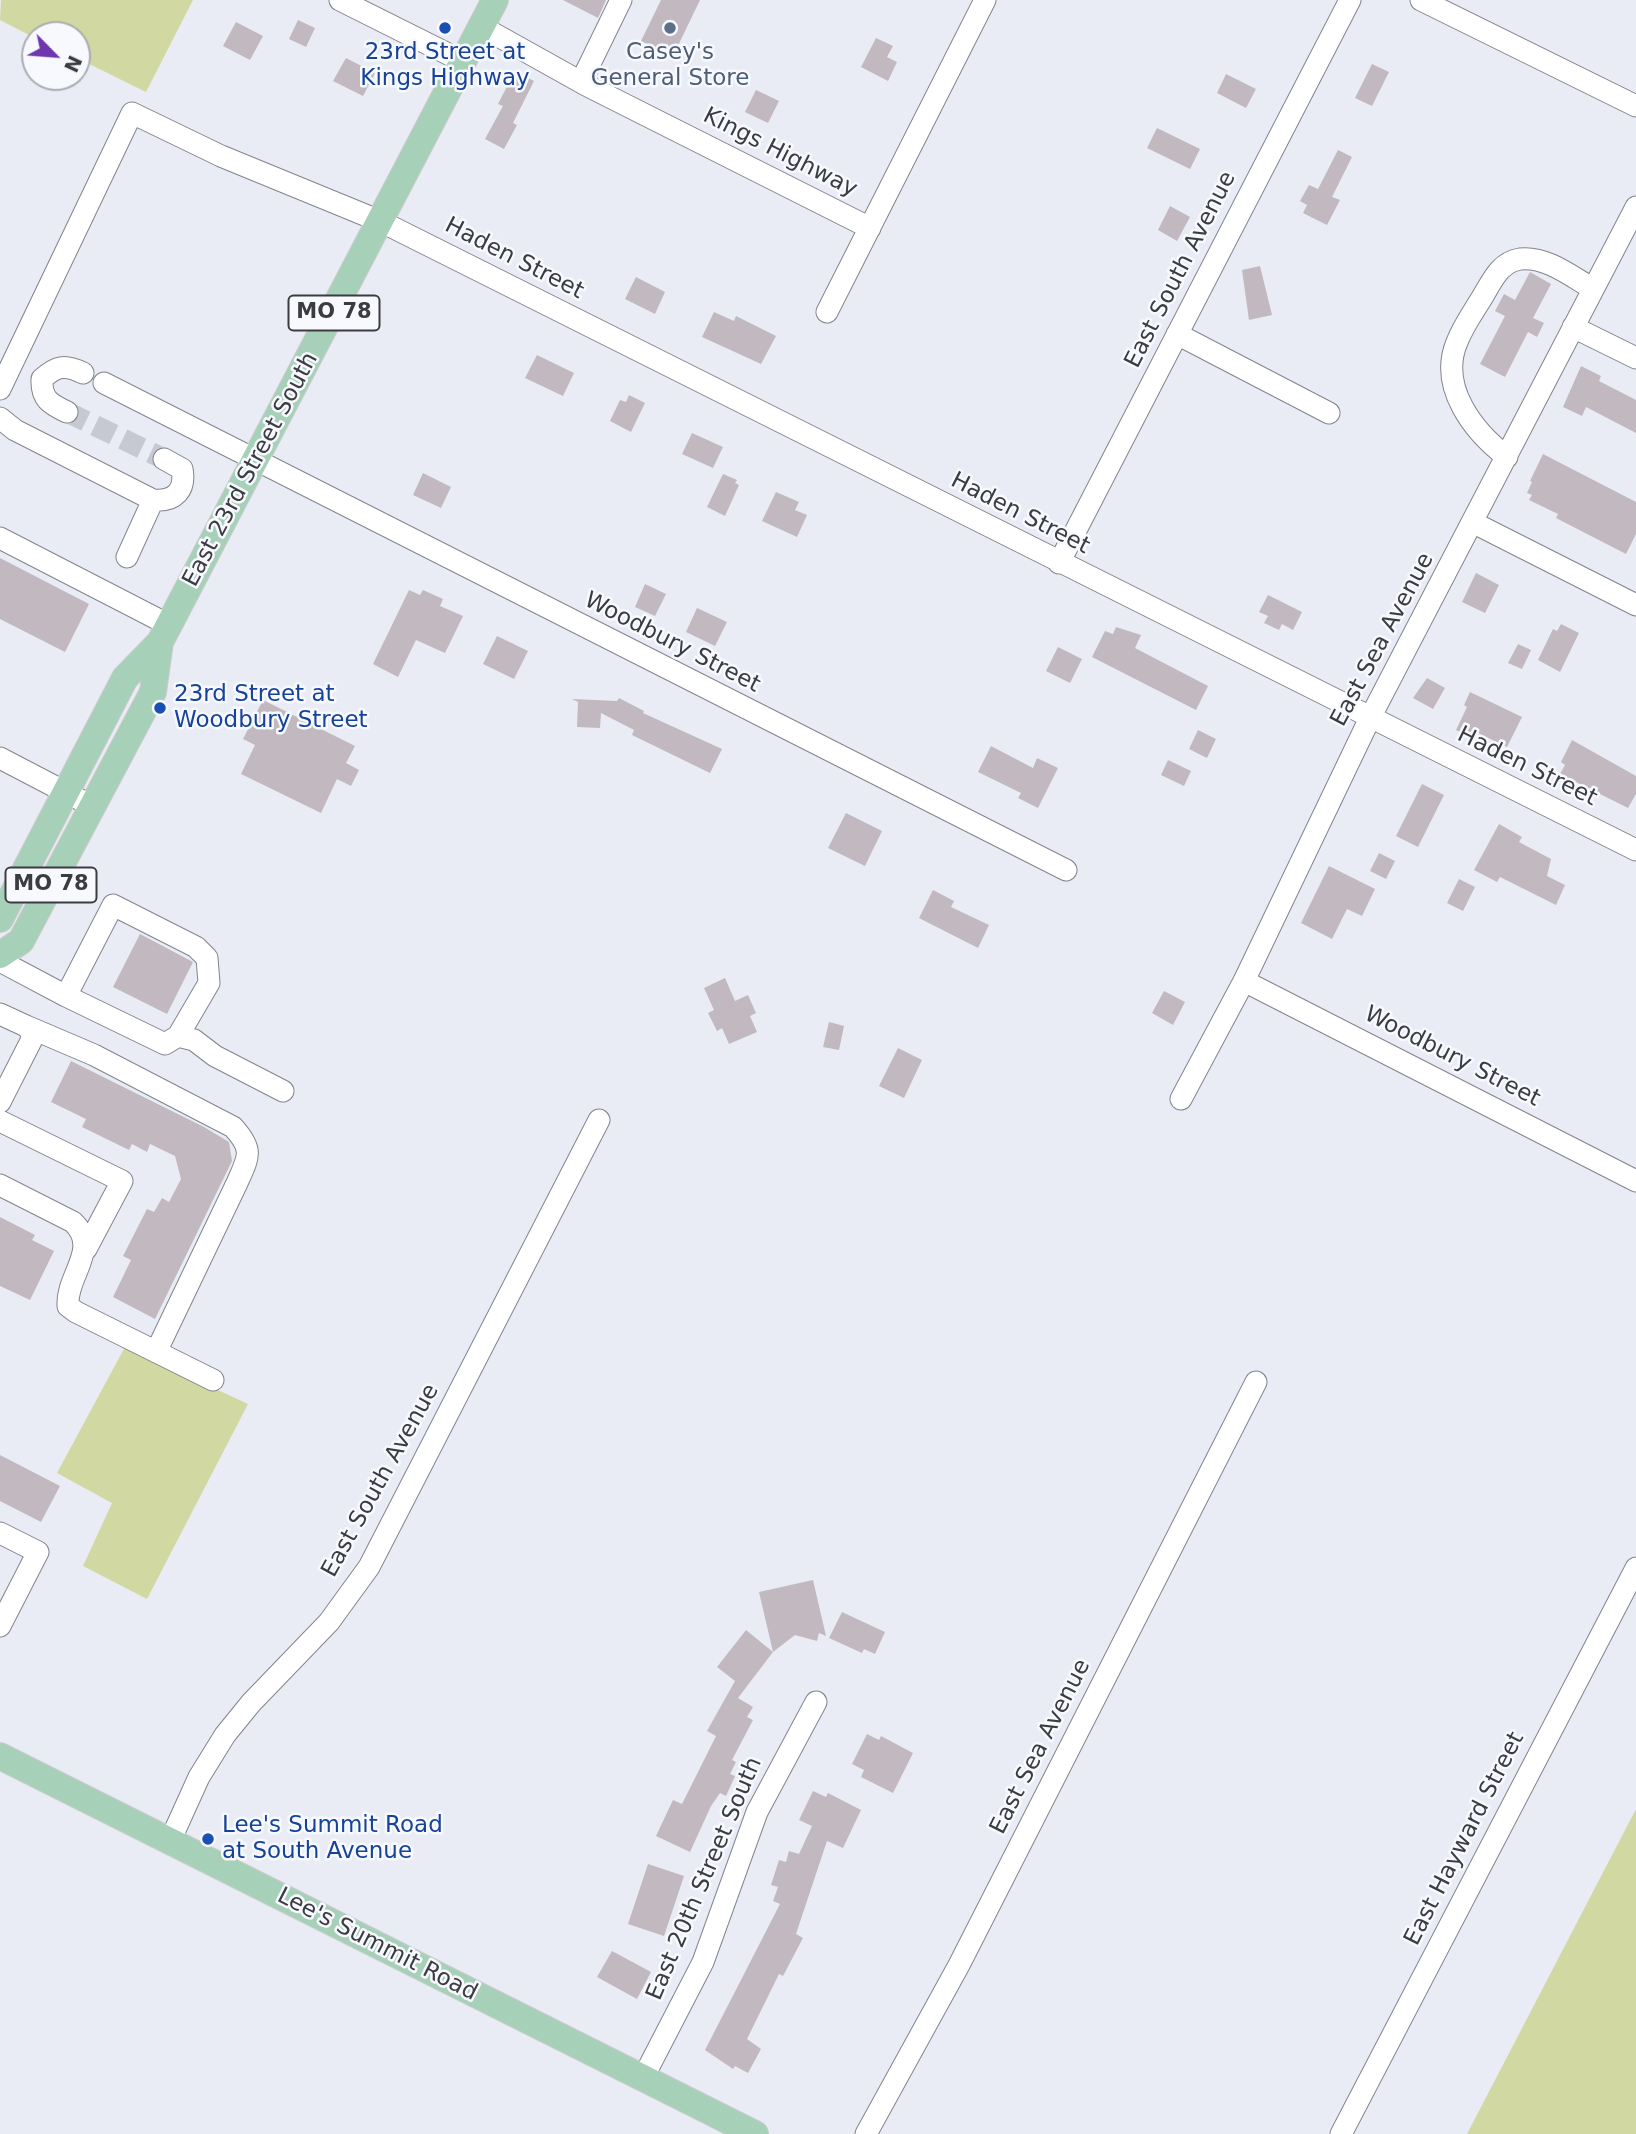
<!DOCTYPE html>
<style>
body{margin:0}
#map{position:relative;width:1636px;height:2134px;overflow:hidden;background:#e9ecf5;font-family:"DejaVu Sans",sans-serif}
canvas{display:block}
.north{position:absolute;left:21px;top:21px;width:70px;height:70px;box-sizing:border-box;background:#f7f9ff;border:2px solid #acadb3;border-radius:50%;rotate:115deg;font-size:19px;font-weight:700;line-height:28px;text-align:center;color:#3b3c40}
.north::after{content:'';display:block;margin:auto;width:24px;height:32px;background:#6e37ae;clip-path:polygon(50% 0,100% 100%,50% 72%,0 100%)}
</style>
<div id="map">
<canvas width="1636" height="2134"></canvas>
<div class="north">N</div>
</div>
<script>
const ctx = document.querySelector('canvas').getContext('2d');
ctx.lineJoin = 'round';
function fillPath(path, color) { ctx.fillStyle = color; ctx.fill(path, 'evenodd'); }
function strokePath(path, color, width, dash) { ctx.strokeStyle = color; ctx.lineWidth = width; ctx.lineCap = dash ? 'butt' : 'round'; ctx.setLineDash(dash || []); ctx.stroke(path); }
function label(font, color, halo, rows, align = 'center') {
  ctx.font = font + ' "DejaVu Sans",sans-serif'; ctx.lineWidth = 5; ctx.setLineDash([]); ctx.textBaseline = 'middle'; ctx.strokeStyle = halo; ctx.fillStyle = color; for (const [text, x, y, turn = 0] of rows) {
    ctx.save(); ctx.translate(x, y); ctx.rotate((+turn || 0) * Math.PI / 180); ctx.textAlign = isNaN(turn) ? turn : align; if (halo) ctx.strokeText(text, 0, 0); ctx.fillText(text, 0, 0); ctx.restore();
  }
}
fillPath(new Path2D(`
 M1 0H193L146 92 77 58V35H35V38L0 20Z
 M125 1347 248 1404 147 1599 83 1566 112 1503 57 1473Z
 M1636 1809V2134H1467Z`), '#d1d8a2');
fillPath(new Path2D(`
 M563 0H606L598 18Z
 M661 0H700L673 56 641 41Z
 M298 20 315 28 306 47 289 39Z
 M236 22 263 36 250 60 223 46Z
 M876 38 893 46 887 57 897 62 888 81 861 67Z
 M346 58 375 73 363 96 333 81Z
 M1372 64 1389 72 1372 106 1355 98Z
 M515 71 534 81 513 123 517 125 504 149 485 139 503 106 498 104Z
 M1226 74 1256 89 1246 108 1217 93Z
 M756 90 779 101 768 123 745 112Z
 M1157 128 1200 149 1190 169 1147 148Z
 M1338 150 1352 157 1332 197 1340 200 1327 225 1303 213 1307 205 1300 201 1309 185 1318 189Z
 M1170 206 1190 217 1177 241 1158 230Z
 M1260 266 1272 315 1249 320 1242 270Z
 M1530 272 1551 284 1533 318 1544 323 1537 337 1528 332 1505 377 1480 364 1505 316 1495 311 1504 294 1515 300Z
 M636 277 665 292 655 314 625 299Z
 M714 312 734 321 736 316 776 336 761 364 702 337Z
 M537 355 574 373 563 396 525 378Z
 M1581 366 1601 376 1599 381 1636 400V433L1586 407 1582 416 1563 407Z
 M629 395 645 403 631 432 610 421 620 400 626 402Z
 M692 433 723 447 713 468 682 454Z
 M1543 454 1636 502V534L1626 554 1556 518 1558 514 1529 500 1532 495 1527 493 1532 482 1530 481Z
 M423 473 451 487 441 508 413 495Z
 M723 474 737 480 735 483 739 485 725 516 707 507Z
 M776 492 799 502 795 510 807 515 797 537 762 521Z
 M0 558 89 604 65 652 0 619Z
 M1476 573 1499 585 1485 613 1462 602Z
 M645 584 666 594 655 616 635 607Z
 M409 590 420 595 423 590 443 599 440 606 463 616 445 653 416 640 398 677 373 664Z
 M1268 595 1302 612 1293 630 1282 624 1279 630 1264 623 1268 616 1259 612Z
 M697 608 727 622 715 646 686 632Z
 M1561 624 1579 633 1560 672 1538 660 1553 629 1557 631Z
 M1116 627 1141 635 1135 648 1208 686 1196 710 1092 657 1105 631 1113 634Z
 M497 636 528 651 514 679 483 664Z
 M1518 644 1531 650 1522 669 1508 663Z
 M1058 647 1082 659 1070 683 1046 671Z
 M1427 678 1445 688 1433 709 1413 698Z
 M1470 692 1522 717 1507 747 1476 732 1471 737 1456 730 1467 707 1464 705Z
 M619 698 644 711 643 713 722 749 710 773 632 735 634 730 601 713 600 728 577 727 578 702 572 699 617 701Z
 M263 700 355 746 346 763 359 770 351 786 337 779 321 813 241 774 255 745 243 739Z
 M1198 730 1216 739 1207 758 1189 749Z
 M1572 740 1636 776V794L1628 808 1560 774 1565 765 1561 762Z
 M991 746 1033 768 1037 758 1058 768 1038 808 1018 798 1021 793 978 772Z
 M1168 760 1191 771 1184 786 1161 775Z
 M1422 784 1444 795 1418 847 1396 836Z
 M846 813 882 831 865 866 828 848Z
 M1499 824 1522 837 1519 842 1551 859 1547 876 1565 885 1556 905 1500 877 1497 882 1474 870Z
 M1379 853 1395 861 1386 879 1370 871Z
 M1329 866 1375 889 1362 916 1347 909 1332 939 1301 923Z
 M1459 879 1475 887 1463 911 1447 903Z
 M933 890 954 901 951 907 989 925 978 948 919 918Z
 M140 934 193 962 167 1014 113 987Z
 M725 978 735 1001 748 995 756 1013 750 1016 757 1032 729 1044 722 1028 717 1031 708 1013 714 1010 704 988Z
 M1164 991 1185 1002 1173 1025 1152 1013Z
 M829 1022 844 1026 839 1050 823 1047Z
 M898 1048 922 1060 904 1098 879 1086Z
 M71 1061 204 1127 229 1142 232 1161 155 1319 113 1297 131 1260 123 1256 147 1209 154 1212 162 1198 169 1202 181 1179 175 1156 150 1144 147 1152 132 1144 129 1150 82 1127 86 1119 51 1102Z
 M0 1217 35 1235 32 1240 54 1251 30 1300 0 1286Z
 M0 1455 60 1486 41 1522 0 1501Z
 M813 1580 826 1636 819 1633 817 1641 795 1635 773 1652 738 1698 753 1707 747 1717 753 1720 732 1760 736 1762 730 1774 735 1776 726 1796 720 1793 711 1806 690 1852 656 1836 673 1800 682 1804 716 1736 707 1731 735 1681 717 1667 746 1630 773 1652 759 1592Z
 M842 1612 885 1632 875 1654 864 1649 862 1653 829 1638Z
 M867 1734 879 1740 881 1736 913 1753 893 1793 861 1777 864 1770 852 1764Z
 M813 1791 826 1797 828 1793 861 1810 843 1848 827 1841 796 1934 803 1938 783 1976 779 1974 747 2039 761 2049 748 2073 735 2066 733 2069 705 2050 780 1904 773 1901 778 1887 771 1885 779 1860 786 1862 789 1851 799 1854 812 1826 799 1820Z
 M648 1864 684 1876 664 1936 628 1924Z
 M612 1951 651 1972 637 1999 597 1977Z`), '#c1b9bf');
strokePath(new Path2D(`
 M67 412 164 459`), '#c6c9d1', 21, [21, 10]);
const minor = new Path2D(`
 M340 0 464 62
 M1421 0 1636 106
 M482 27 586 85 870 228
 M581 82 621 0
 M827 312 985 0
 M1573 327 1636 358
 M1177 334 1329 413
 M104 383 1066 870
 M0 389 132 113 221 156 382 222 1636 850
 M67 412C50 404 41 399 42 379 56 366 65 364 83 373
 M0 418 15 430 153 500C175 502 186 490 182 469L164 459
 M1507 457C1474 432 1438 387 1457 342 1463 326 1474 311 1483 296 1492 281 1500 262 1520 259 1546 256 1571 276 1593 289
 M1474 523 1636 605
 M0 538 169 625
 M127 557 153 500
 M1059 563 1350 0
 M0 758 92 806
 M0 961 66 996 113 905 196 947 207 958 209 983 178 1036
 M1244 981 1636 1181
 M66 996 165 1044 178 1036 194 1040 215 1056 283 1091
 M0 1014 26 1026 32 1033 31 1041 0 1102
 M26 1026 94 1055 233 1127C254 1150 249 1156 237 1183L156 1352
 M1181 1099 1244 981 1370 718 1636 207
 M0 1121 122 1181 86 1249
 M0 1185 73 1222C101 1249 66 1275 68 1306L76 1312 213 1380
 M0 1533 38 1552 0 1626
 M170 1841 199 1777 225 1735 251 1703 329 1622 369 1567 599 1120
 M643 2078 703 1962 757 1812 816 1702
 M866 2134 959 1965 1256 1382
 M1341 2134 1636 1568`);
const major = new Path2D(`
 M0 919 125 678 160 642 495 0
 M0 955 21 941 153 692 160 642
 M0 1756 755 2134`);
strokePath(minor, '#81858c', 23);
strokePath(major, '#cccccd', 28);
strokePath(minor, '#fff', 21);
strokePath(major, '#a7d0b8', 26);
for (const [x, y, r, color] of [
 [445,28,7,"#1a4fb4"],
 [670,28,7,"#5c6f8a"],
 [160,708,7,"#1a4fb4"],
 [208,1839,7,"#1a4fb4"]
]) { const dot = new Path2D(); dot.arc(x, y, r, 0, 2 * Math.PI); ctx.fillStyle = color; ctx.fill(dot); strokePath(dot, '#f7f9ff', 2.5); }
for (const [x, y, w] of [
 [334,313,91],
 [51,885,91]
]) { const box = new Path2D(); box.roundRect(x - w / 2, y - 17.5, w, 35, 5); ctx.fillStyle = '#f7f9ff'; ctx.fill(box); strokePath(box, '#3b3c40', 2); }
label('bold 21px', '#3b3c40', null, [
 ["MO 78",334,313],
 ["MO 78",51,885]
]);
label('23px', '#164399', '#f7f9ff', [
 ["23rd Street at",445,53,"center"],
 ["Kings Highway",445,79,"center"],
 ["23rd Street at",174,695],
 ["Woodbury Street",174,721],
 ["Lee's Summit Road",222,1826],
 ["at South Avenue",222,1852]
], 'left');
label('23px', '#4e5e75', '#f7f9ff', [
 ["Casey's",670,53],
 ["General Store",670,79]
]);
label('23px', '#3b3c40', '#f7f9ff', [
 ["Kings Highway",780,153,27],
 ["Haden Street",514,259,27],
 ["East South Avenue",1181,270,-63],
 ["East 23rd Street South",251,470,-62],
 ["Haden Street",1020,514,27],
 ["East Sea Avenue",1383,640,-62],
 ["Woodbury Street",672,643,27],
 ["Haden Street",1527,767,26],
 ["Woodbury Street",1452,1057,27],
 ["East South Avenue",381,1481,-61],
 ["East Sea Avenue",1041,1747,-63],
 ["East Hayward Street",1465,1839,-63],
 ["East 20th Street South",705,1879,-67],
 ["Lee's Summit Road",377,1945,27]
]);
</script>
